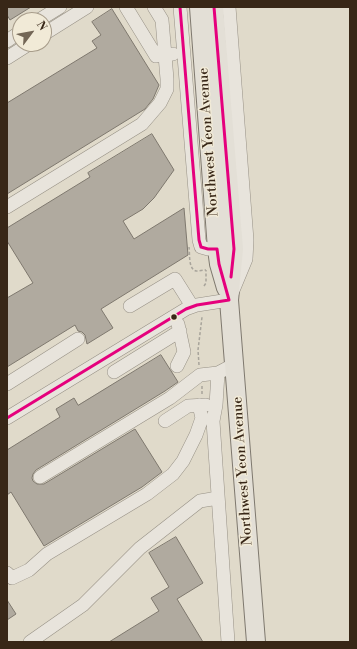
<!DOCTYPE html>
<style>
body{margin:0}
#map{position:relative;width:357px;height:649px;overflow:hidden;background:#e0daca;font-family:"Libre Bodoni",serif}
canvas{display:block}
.frame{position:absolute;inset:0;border:8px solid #382717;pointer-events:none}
.north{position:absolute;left:12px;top:12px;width:40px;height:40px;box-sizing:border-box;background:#f1ead7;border:1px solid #a79c8a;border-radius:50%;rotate:58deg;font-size:11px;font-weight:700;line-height:16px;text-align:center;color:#382717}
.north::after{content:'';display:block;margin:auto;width:14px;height:18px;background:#736656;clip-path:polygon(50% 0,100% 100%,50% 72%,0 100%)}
</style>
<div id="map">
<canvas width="357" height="649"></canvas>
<div class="frame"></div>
<div class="north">N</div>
</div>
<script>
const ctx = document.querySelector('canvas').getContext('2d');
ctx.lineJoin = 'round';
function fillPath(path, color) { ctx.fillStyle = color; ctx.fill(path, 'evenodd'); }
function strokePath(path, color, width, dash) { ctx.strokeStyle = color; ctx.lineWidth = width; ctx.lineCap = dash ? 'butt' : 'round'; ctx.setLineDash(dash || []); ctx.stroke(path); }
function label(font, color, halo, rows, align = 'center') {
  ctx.font = font + ' "Libre Bodoni",serif'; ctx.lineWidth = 3; ctx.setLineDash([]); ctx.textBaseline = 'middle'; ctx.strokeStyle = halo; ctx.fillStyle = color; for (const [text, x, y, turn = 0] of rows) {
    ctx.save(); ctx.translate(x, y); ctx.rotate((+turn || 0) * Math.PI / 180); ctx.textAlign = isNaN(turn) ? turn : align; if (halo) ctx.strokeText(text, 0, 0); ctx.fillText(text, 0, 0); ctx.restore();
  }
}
const building = new Path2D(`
 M7 7H31L10 20 7 15Z
 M112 9 159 85 153 99 145 109 7 194V103L97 48 92 41 101 35 92 22Z
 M152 134 174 170 154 198 143 209 123 221 134 239 184 208 188 255 101 309 113 328 87 344 85 335 82 332 78 331 75 325 7 367V298L33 283 7 241V228L90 177 88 173Z
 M161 355 178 382 165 391 36 470 33 474 32 478 33 481 37 484H44L135 429 162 472 142 487 44 546 11 492 7 495V450L60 417 56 409 74 398 78 405Z
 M176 537 203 583 177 599 203 642H109L159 611 151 598 169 587 149 553Z
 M7 600 16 614 7 620Z`);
fillPath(building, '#b0aa9f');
strokePath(building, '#7e786e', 1);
const minor = new Path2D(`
 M126 7 156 56 173 54
 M180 7 199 240 201 247 208 249H217
 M39 20 60 7
 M44 34 87 7
 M7 41 20 32
 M7 58 29 44
 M7 207 142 124 160 103 167 89V79L162 20 154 7
 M130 306 175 279 192 306
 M177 366 184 352 178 324
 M114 372 180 331
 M7 384 78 339
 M7 418 186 309 197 305 229 300 246 259 247 240 229 7
 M165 421 188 406 206 405
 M40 477 170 398 200 375 218 373
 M7 573 12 578 29 570 47 554 147 494 173 474 183 461 196 435 202 418 199 405
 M30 642 83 605 140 548 200 501 218 498
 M228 642 213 421 216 405 218 373 235 364`);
const highway = new Path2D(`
 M199 7 217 249 219 264 226 288
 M214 7 234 249 229 300 256 642`);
strokePath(minor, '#969085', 14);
strokePath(highway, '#7e786e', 20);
strokePath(new Path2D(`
 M189 247C190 253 188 269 196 271 199 271 203 270 206 270
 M204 286 206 283V270
 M199 365 198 350 202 317
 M202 386V394`), '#a8a49b', 1.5, [3, 2]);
strokePath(minor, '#e8e4dc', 13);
strokePath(highway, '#e3dfd6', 18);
strokePath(new Path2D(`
 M180 7 199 240 201 247 208 249H217L219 264 229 300
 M214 7 234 249 231 277
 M7 418 186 309 197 305 229 300`), '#e5007d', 3);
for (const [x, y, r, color] of [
 [174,317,3.5,"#382717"]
]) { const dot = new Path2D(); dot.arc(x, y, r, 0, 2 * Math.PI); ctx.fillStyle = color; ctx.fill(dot); strokePath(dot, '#f1ead7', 1.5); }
label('14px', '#382717', '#f1ead7', [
 ["Northwest Yeon Avenue",209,142,-94],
 ["Northwest Yeon Avenue",243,471,-94]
]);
</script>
